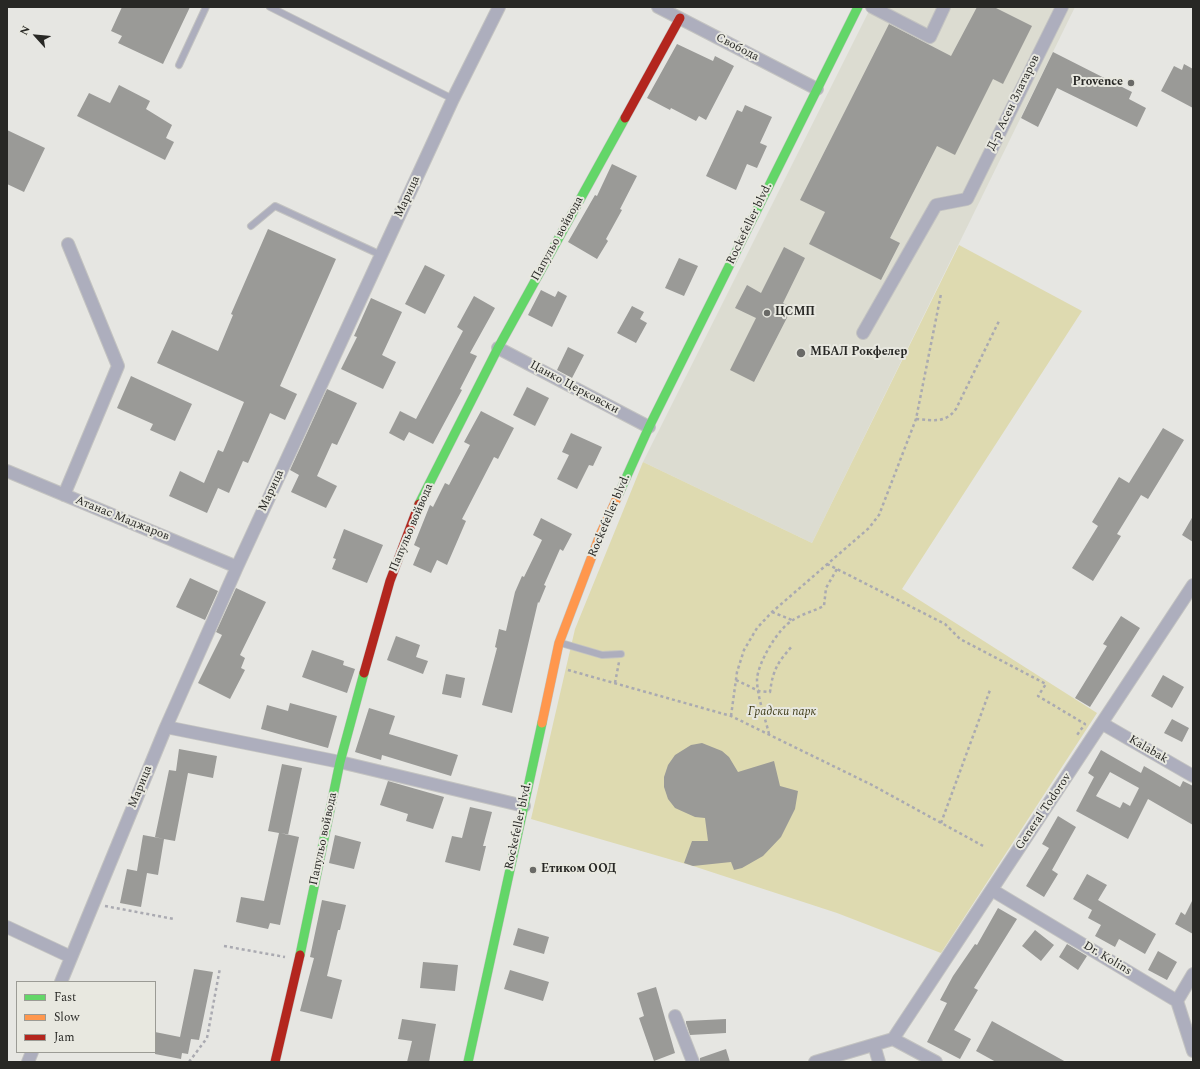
<!DOCTYPE html>
<meta charset="utf-8">
<style>
body{margin:0}
#map{position:relative;width:1200px;height:1069px;overflow:hidden;background:#e6e6e2;font-family:Spectral,serif}
canvas{display:block}
.frame{position:absolute;inset:0;border:8px solid #282825;pointer-events:none}
.legend{position:absolute;left:16px;top:981px;width:140px;height:72px;box-sizing:border-box;background:#e8e8e0;border:1px solid #9b9b95;margin:0;padding:5px 7px;list-style:none;font-size:12px;color:#282825}
.legend li{display:flex;align-items:center;gap:8px;height:20px}
.legend b{width:20px;border:1px solid #9b9b95}
.north{position:absolute;left:16px;top:16px;width:40px;height:40px;-webkit-text-stroke:3px #e8e8e0;paint-order:stroke;rotate:297deg;font-size:11px;font-weight:700;line-height:16px;text-align:center;color:#282825}
.north::after{content:'';display:block;margin:auto;width:14px;height:18px;background:#282825;clip-path:polygon(50% 0,100% 100%,50% 72%,0 100%)}
</style>
<div id="map">
<canvas width="1200" height="1069"></canvas>
<div class="frame"></div>
<ul class="legend">
<li><b style="height:5px;background:#63d668"></b>Fast</li>
<li><b style="height:5px;background:#ff974d"></b>Slow</li>
<li><b style="height:5px;background:#b3261e"></b>Jam</li>
</ul>
<div class="north">N</div>
</div>
<script>
const ctx = document.querySelector('canvas').getContext('2d');
ctx.lineJoin = 'round';
function fillPath(path, color) { ctx.fillStyle = color; ctx.fill(path, 'evenodd'); }
function strokePath(path, color, width, dash) { ctx.strokeStyle = color; ctx.lineWidth = width; ctx.lineCap = dash ? 'butt' : 'round'; ctx.setLineDash(dash || []); ctx.stroke(path); }
function label(font, color, halo, rows, align = 'center') {
  ctx.font = font + ' Spectral,serif'; ctx.lineWidth = 4; ctx.setLineDash([]); ctx.textBaseline = 'middle'; ctx.strokeStyle = halo; ctx.fillStyle = color; for (const [text, x, y, turn = 0] of rows) {
    ctx.save(); ctx.translate(x, y); ctx.rotate((+turn || 0) * Math.PI / 180); ctx.textAlign = isNaN(turn) ? turn : align; if (halo) ctx.strokeText(text, 0, 0); ctx.fillText(text, 0, 0); ctx.restore();
  }
}
fillPath(new Path2D(`
 M871 7H1075L812 543 643 462Z`), '#dcdcd1');
fillPath(new Path2D(`
 M959 245 1082 311 902 589 1097 713 941 953 837 913 693 866 531 819 575 629 643 462 812 543Z`), '#dedab0');
fillPath(new Path2D(`
 M122 7H190L163 64 118 43 122 36 111 31Z
 M977 7H994L1032 26 1003 84 993 79 955 155 937 146 890 238 900 243 881 280 809 244 825 212 800 200 889 24 951 56Z
 M677 44 713 61 715 56 734 66 706 120 699 116 696 121 671 108 670 110 647 98Z
 M1053 52 1132 92 1129 99 1146 108 1137 127 1057 88 1038 127 1021 118Z
 M1184 64 1193 69V108L1161 91 1174 66 1182 70Z
 M119 85 150 101 146 109 172 125 166 138 174 142 165 160 77 116 89 93 110 103Z
 M745 105 772 117 760 143 767 146 757 168 747 164 736 190 706 176 737 110 742 112Z
 M7 130 45 148 24 192 7 184Z
 M612 164 637 176 620 209 622 210 606 239 608 241 597 259 568 242 595 195 597 196Z
 M268 229 336 259 280 386 297 394 285 420 270 413 248 463 243 461 229 493 218 488 207 513 169 496 180 471 204 483 218 450 223 452 244 402 157 363 172 330 218 351 233 315 231 314Z
 M784 247 805 258 783 303 792 308 754 382 730 370 756 318 735 308 747 285 761 293Z
 M679 258 698 266 684 296 665 288Z
 M425 265 445 275 425 314 405 304Z
 M541 290 555 297 558 291 567 296 552 327 528 315Z
 M474 296 495 308 470 353 477 356 460 389 462 390 433 444 409 432 404 441 389 433 400 411 416 419 463 331 457 327Z
 M371 298 402 312 382 355 396 362 383 389 341 369 357 337 354 336Z
 M632 306 644 312 640 319 647 323 636 343 617 333Z
 M568 347 584 355 572 378 557 370Z
 M131 376 192 404 175 441 150 430 153 424 117 408Z
 M527 387 549 398 535 426 513 415Z
 M327 389 357 403 337 445 332 443 317 476 337 486 326 508 291 492 299 475 290 470Z
 M481 411 514 428 498 459 494 457 462 519 466 521 447 565 437 560 431 573 413 565 420 548 414 545 430 505 433 507 445 483 449 485 470 445 464 442Z
 M1163 428 1184 440 1148 499 1141 495 1117 534 1121 536 1093 581 1072 568 1098 526 1092 522 1119 477 1129 483Z
 M571 433 602 447 593 466 589 465 577 489 557 479 569 455 562 452Z
 M1193 516V542L1182 535Z
 M541 518 572 534 563 551 560 549 544 585 546 586 539 603 538 602 512 713 482 705 497 648 495 647 499 629 506 631 515 592 522 576 524 577 542 540 533 535Z
 M344 529 383 545 367 583 332 569 336 559 333 558Z
 M190 578 218 591 205 620 176 607Z
 M236 588 266 602 240 655 245 658 241 668 245 670 230 699 198 683 222 635 216 632Z
 M1121 616 1140 628 1090 707 1075 698 1107 646 1103 644Z
 M396 636 420 645 416 657 428 661 423 674 387 660Z
 M312 650 344 661 343 665 355 669 347 693 302 677Z
 M446 674 465 678 461 698 442 694Z
 M1163 675 1184 687 1172 708 1151 696Z
 M290 703 337 716 328 748 261 729 267 705 288 711Z
 M369 708 395 716 389 734 458 755 451 776 382 755 381 760 355 752Z
 M1172 719 1189 728 1182 742 1164 733Z
 M702 743 722 751 729 757 738 772 774 761 780 786 798 791 795 809 781 837 763 856 742 868 734 870 731 862 693 866 684 863 692 841H708L705 818 695 817 675 808 668 799 664 787V777L668 765 675 755 691 745Z
 M179 749 217 756 213 778 188 773 175 841 164 839 158 875 147 873 141 907 120 903 127 869 137 871 143 835 164 839 155 837 169 770 176 771Z
 M1101 750 1141 773 1144 766 1180 787 1183 781 1193 786V825L1148 799 1128 839 1076 811 1094 777 1088 773ZM1110 772 1139 788 1130 806 1123 802 1120 808 1096 796Z
 M282 764 302 768 288 835 281 833 299 837 280 925 270 923 268 929 236 922 241 897 264 901 279 833 268 831Z
 M388 781 444 797 433 829 406 821 408 814 380 805Z
 M470 807 492 812 483 846H486L480 871 445 862 452 836 462 838Z
 M1058 816 1076 827 1052 870 1058 874 1044 897 1026 886 1049 848 1042 844Z
 M335 835 361 842 354 869 329 863Z
 M1087 874 1107 885 1098 900 1156 934 1145 954 1119 939 1115 947 1095 936 1101 925 1088 918 1092 910 1073 899Z
 M1193 899V934L1175 924 1181 912 1185 915Z
 M322 900 346 905 340 930H338L327 976 342 980 332 1019 300 1011 314 958 310 957Z
 M998 908 1017 919 974 988 978 990 954 1030 971 1039 960 1059 927 1042 947 1003 940 1000 953 976 975 944 977 945Z
 M518 928 549 937 544 954 513 945Z
 M1035 930 1054 945 1041 961 1022 946Z
 M1067 944 1087 956 1078 970 1059 957Z
 M1158 951 1177 962 1167 980 1148 970Z
 M423 962 458 965 455 991 420 988Z
 M194 969 213 972 199 1040 191 1039 188 1054 182 1053 181 1059 155 1054V1032L180 1037Z
 M510 970 549 982 543 1001 504 989Z
 M656 987 675 1053 654 1061 639 1018 644 1016 637 993Z
 M402 1019 436 1024 429 1062H407L412 1041 398 1039Z
 M726 1019V1033L690 1035 686 1023V1021Z
 M992 1021 1066 1062H996L976 1051Z
 M726 1049 730 1062H700V1058Z`), '#9a9a97');
const lane = new Path2D(`
 M270 7 453 99
 M179 65 206 7
 M251 226 275 206 381 255
 M561 643 602 655 621 654`);
const street = new Path2D(`
 M658 7 817 89
 M872 7 930 37 944 7
 M863 333 936 205 967 199 1062 7
 M498 348 649 427
 M7 471 237 567
 M64 495 118 366 68 244
 M1103 724 1193 776
 M166 727 340 762 524 806
 M992 890 1177 1001 1193 1051
 M7 927 71 957
 M61 982 166 727 237 567 453 99 499 7
 M1177 1001 1193 974
 M675 1016 693 1062
 M893 1039 1193 585
 M893 1039 936 1062
 M874 1045 879 1062
 M28 1062 32 1052
 M815 1062 893 1039`);
const fast = new Path2D(`
 M617 498 649 427 858 7
 M419 504 498 348 625 118
 M300 955 340 762 364 673
 M468 1062 542 723`);
const slow = new Path2D(`
 M542 723 559 643 600 535 617 498`);
const jam = new Path2D(`
 M625 118 680 18
 M364 673 390 581 419 504
 M275 1062 300 955`);
strokePath(lane, '#c3c3c1', 8);
strokePath(street, '#c3c3c1', 14);
strokePath(fast, '#c3c3c1', 10);
strokePath(slow, '#c3c3c1', 10);
strokePath(jam, '#c3c3c1', 10);
strokePath(new Path2D(`
 M916 419C933 420 945 424 956 409L999 321
 M827 564 945 624 960 639 1046 684 1038 696 1085 724 1077 735
 M772 612 792 620
 M568 670 731 716 872 785 985 847
 M736 680 759 691 770 692C773 669 778 662 793 645
 M615 683 619 662
 M731 716 737 672 744 650 757 628 772 612 869 528 879 515 916 419 941 294
 M769 734C765 717 757 697 757 679 758 663 778 628 793 620 802 614 814 611 824 606L826 588 837 569
 M941 823 990 690
 M105 906 174 919
 M224 946 285 957
 M189 1062 207 1038 220 968`), '#aaaab1', 2.5, [3, 3]);
strokePath(lane, '#adaebd', 6);
strokePath(street, '#adaebd', 12);
strokePath(fast, '#63d668', 9);
strokePath(slow, '#ff974d', 9);
strokePath(jam, '#b3261e', 9);
for (const [x, y, r, color] of [
 [1131,83,4,"#6a6a67"],
 [767,313,4,"#6a6a67"],
 [801,353,5,"#6a6a67"],
 [533,870,4,"#6a6a67"]
]) { const dot = new Path2D(); dot.arc(x, y, r, 0, 2 * Math.PI); ctx.fillStyle = color; ctx.fill(dot); strokePath(dot, '#e8e8e0', 1.5); }
label('12px', '#282825', '#e8e8e0', [
 ["Свобода",737,48,27],
 ["Д-р Асен Златаров",1014,103,-64],
 ["Марица",408,197,-65],
 ["Rockefeller blvd.",750,224,-64],
 ["Папульо войвода",558,239,-61],
 ["Цанко Церковски",574,388,28],
 ["Марица",272,491,-65],
 ["Rockefeller blvd.",610,516,-67],
 ["Атанас Маджаров",122,519,22],
 ["Папульо войвода",412,528,-67],
 ["Kalabak",1148,750,30],
 ["Марица",141,787,-68],
 ["General Todorov",1044,812,-56],
 ["Rockefeller blvd.",519,826,-78],
 ["Папульо войвода",324,839,-78],
 ["Dr. Kolins",1107,959,31]
]);
label('bold 12px', '#282825', '#e8e8e0', [
 ["Provence",1123,83,"right"],
 ["ЦСМП",775,313],
 ["МБАЛ Рокфелер",810,353],
 ["Етиком ООД",541,870]
], 'left');
label('italic 12px', '#413e1b', '#e8e8e0', [
 ["Градски парк",782,713]
]);
</script>
